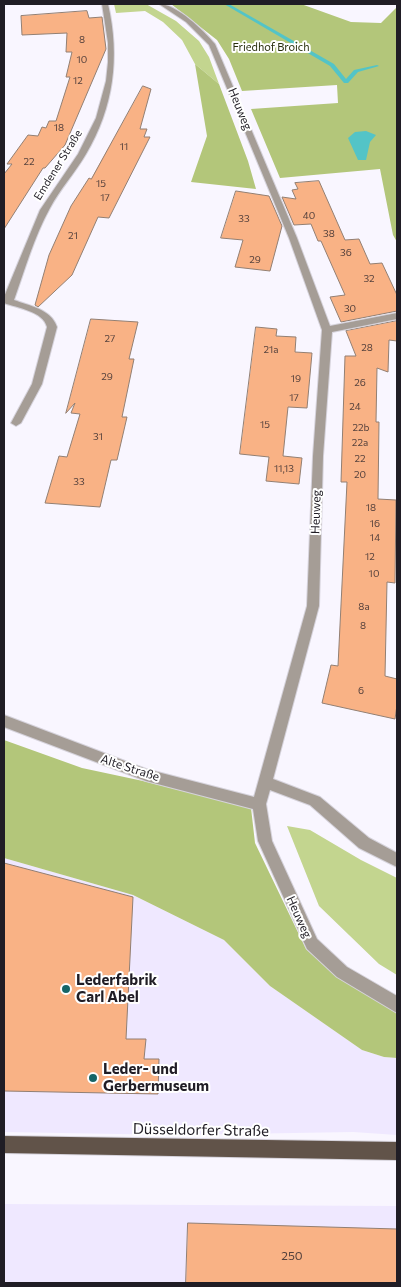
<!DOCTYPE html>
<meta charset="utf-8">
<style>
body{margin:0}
#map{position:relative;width:401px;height:1287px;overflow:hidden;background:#f9f6ff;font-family:Commissioner,sans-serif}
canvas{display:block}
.frame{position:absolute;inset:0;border:5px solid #201d25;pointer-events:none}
</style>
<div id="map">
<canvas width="401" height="1287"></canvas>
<div class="frame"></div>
</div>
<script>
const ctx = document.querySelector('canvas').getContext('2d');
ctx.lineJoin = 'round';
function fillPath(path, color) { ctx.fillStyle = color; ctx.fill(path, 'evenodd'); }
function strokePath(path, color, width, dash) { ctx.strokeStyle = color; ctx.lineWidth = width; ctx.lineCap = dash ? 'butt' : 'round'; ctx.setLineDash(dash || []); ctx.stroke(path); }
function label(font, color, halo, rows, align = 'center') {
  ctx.font = font + ' Commissioner,sans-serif'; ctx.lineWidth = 4; ctx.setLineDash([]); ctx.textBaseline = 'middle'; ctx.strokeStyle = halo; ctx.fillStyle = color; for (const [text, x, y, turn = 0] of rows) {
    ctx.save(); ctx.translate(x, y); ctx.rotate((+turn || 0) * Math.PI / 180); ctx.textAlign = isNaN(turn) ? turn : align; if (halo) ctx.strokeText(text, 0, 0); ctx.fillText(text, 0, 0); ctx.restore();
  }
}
fillPath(new Path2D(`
 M4 858 133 895 224 940 270 986 362 1050 384 1057 397 1058V1135L353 1132 176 1135 4 1132Z
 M4 1204 397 1206V1283H4Z`), '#efe8ff');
fillPath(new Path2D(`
 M114 4H146L176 21 199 41 209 57 219 84 195 64 182 40 163 22 145 11 116 13Z
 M287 826 310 830 361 860 397 878V975L379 964 319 906Z`), '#c3d58f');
fillPath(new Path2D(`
 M171 4H301L351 22 381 23 397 7V242L393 235 380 169 280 178 251 109 338 103 337 85 242 91 229 59 217 40Z
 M195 64 219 84 248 161 256 189 191 182 207 136Z
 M4 740 82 768 143 781 251 808 255 843 306 949 337 976 397 1011V1058L384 1057 362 1050 270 986 224 940 133 895 4 858Z`), '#b3c67a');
fillPath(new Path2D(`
 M366 131 376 135 370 142 366 160H358L348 138 355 132Z`), '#53c4c7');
fillPath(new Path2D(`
 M224 4H229L334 64 346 79 354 70 377 65 379 66 358 72 348 83H344L330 66Z`), '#53c4c7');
const building = new Path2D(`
 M87 11 89 18 102 17 106 49 65 145 45 168H43L4 229V174L12 164H7L28 135 38 136 42 127 46 128 49 121H56L70 77H66L72 52H66L67 33 22 35 21 16Z
 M143 86 151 89 140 129H147L144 137H150L109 218 98 217 72 275 38 307 35 305 49 255 71 206 89 178 91 179Z
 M319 181 345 240 359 239 370 264 382 263 397 295V311L341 322 330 297 345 295 321 241H318L311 224 294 225 282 197 296 199 292 190 298 189 295 183Z
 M236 191 269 196 282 226 270 271 235 267 243 240 221 238Z
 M91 319 138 322 129 359H134L122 417H127L117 460H111L100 507 45 503 59 456 67 457 80 414 71 413 75 403 66 413Z
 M397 321V341L389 340 388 372 377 368 376 422H379L378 499 396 500 395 583 387 582 385 676 397 679V705L395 719 322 703 331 665 338 666 347 482H341L345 356H356L346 331Z
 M256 327 277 329 276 336 296 337 295 352 312 353 307 408 288 407 283 456 302 458 299 484 266 481 269 457 240 454Z
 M4 863 133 897 126 1039H146L144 1059H159L158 1094 4 1091Z
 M188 1223 397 1229V1283H186Z`);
fillPath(building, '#f9b285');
strokePath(building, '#927f73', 1);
const minor = new Path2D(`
 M102 4H108C120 57 114 107 86 154 75 173 60 189 50 208 34 237 25 269 14 300 30 306 51 309 57 327L42 384 21 423 16 426 11 423 32 384 47 327C43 311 17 308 4 303V297L40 210 78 154 96 118 106 81 108 62V43Z
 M159 4C177 4 204 31 215 44L297 238 330 326 397 313V319L332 332 323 456 319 606 273 779 320 797 369 838 397 853V867L359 848 310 805 270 790 266 804 272 841 317 939 347 967 397 996V1013L337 977 307 949 258 841 253 809 146 781 4 727V715L146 769 254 797 307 606 313 456 322 330 289 238 209 45 186 22Z`);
const major = new Path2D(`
 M4 1136 397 1142V1160L4 1153Z`);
strokePath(minor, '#d6d3dc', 2);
strokePath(major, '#d6d3dc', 2);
fillPath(minor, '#a59d96');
fillPath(major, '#615349');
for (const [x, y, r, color] of [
 [66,989,5,"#166567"],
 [93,1078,5,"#166567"]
]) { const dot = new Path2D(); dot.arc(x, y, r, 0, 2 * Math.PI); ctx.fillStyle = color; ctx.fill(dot); strokePath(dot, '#fff', 2); }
label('10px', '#56423d', null, [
 ["8",82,40],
 ["10",82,60],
 ["12",78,81],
 ["18",59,128],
 ["11",124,147],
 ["22",29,162],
 ["15",101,184],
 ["17",105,198],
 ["40",309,216],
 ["33",244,219],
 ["38",329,234],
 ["21",73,236],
 ["36",346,253],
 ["29",255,260],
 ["32",369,279],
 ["30",350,309],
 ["27",110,339],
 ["28",367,348],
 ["21a",271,350],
 ["29",107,377],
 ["19",296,379],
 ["26",360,383],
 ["17",294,398],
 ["24",355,407],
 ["15",265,425],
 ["22b",361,428],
 ["31",98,437],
 ["22a",360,443],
 ["22",360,459],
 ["11,13",284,469],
 ["20",360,475],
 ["33",79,482],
 ["18",371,508],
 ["16",375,524],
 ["14",375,538],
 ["12",370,557],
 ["10",374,574],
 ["8a",364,607],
 ["8",363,626],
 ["6",361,691]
]);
label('11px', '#282f0e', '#fff', [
 ["Friedhof Broich",271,47]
]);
label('11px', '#201d25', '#fff', [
 ["Emdener Straße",58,165,-58]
]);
label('12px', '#201d25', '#fff', [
 ["Heuweg",240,109,68],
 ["Heuweg",316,512,-88],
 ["Alte Straße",130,768,18],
 ["Heuweg",299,917,66]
]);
label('12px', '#56423d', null, [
 ["250",292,1256]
]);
label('bold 15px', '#201d25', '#fff', [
 ["Lederfabrik",76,980],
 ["Carl Abel",76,997],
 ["Leder- und",103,1069],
 ["Gerbermuseum",103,1086]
], 'left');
label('15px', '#201d25', '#fff', [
 ["Düsseldorfer Straße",201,1130,1]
]);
</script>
